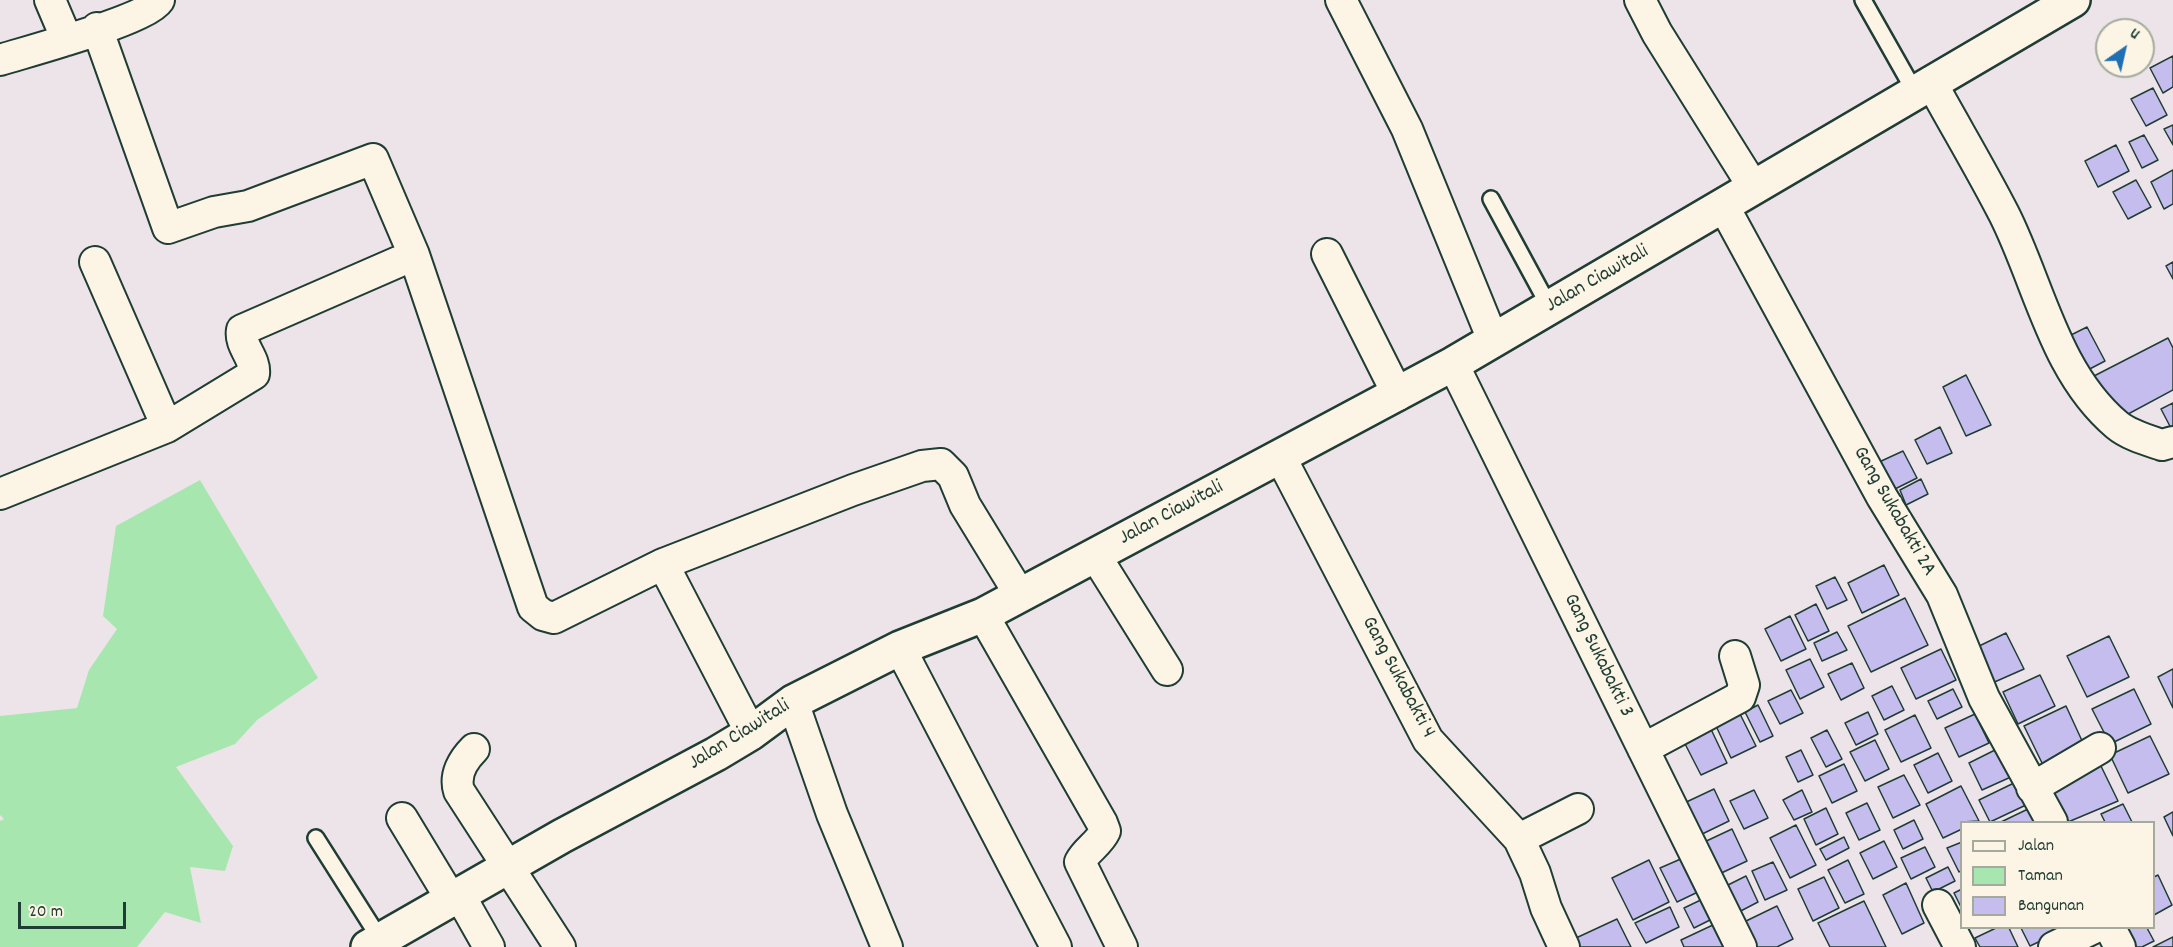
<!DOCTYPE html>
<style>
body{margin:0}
#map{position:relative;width:2173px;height:947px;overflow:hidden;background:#ece4e8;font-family:Dekko,sans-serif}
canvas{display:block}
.legend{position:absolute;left:1960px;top:821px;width:195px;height:108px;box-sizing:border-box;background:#fcf5e5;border:2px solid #a4ab9e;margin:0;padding:8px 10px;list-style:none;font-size:18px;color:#1f3d34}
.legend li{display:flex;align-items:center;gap:12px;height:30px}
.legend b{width:30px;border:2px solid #a4ab9e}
.north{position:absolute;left:2095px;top:18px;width:60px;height:60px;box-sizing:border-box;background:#fcf5e5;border:2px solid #a4ab9e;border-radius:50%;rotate:34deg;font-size:16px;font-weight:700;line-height:24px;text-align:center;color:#1f3d34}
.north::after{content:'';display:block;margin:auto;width:21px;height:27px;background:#1f6fb2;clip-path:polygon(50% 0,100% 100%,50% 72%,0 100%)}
.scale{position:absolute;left:18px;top:902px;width:108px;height:27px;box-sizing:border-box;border:3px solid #1f3d34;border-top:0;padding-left:8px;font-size:18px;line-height:21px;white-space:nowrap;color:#1f3d34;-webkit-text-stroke:4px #fcf5e5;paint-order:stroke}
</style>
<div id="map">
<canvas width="2173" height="947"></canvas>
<ul class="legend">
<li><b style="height:8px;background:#fcf5e5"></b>Jalan</li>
<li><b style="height:16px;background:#a7e7af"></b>Taman</li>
<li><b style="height:16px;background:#c6bdef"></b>Bangunan</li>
</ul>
<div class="north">U</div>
<div class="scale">20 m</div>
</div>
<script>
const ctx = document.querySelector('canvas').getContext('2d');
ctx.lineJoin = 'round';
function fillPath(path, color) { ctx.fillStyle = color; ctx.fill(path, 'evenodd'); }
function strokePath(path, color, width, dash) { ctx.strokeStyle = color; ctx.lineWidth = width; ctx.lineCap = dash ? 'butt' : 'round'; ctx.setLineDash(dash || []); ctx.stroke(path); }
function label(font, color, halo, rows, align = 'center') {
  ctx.font = font + ' Dekko,sans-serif'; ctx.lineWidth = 5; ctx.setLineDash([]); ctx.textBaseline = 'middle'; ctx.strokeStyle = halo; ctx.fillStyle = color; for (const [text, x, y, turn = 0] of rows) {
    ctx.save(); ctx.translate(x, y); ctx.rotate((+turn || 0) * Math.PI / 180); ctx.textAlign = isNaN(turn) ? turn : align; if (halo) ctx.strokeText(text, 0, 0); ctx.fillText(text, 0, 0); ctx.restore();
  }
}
fillPath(new Path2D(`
 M200 480 318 678 257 720 235 744 176 767 233 846 225 871 190 867 201 923 165 912 137 947H0V821L4 819 0 815V716L77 708 89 670 117 629 103 616 116 526Z`), '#a7e7af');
const building = new Path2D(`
 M2173 56V87L2163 93 2150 68Z
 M2153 88 2167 115 2146 126 2131 99Z
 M2173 125V145L2164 129Z
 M2144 135 2158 160 2142 168 2129 142Z
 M2116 145 2129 171 2098 187 2085 161Z
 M2173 170V204L2164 209 2151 182Z
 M2136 180 2151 207 2128 219 2113 192Z
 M2173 262V279L2166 266Z
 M2087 327 2105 361 2082 373 2063 339Z
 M2168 338 2173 348V390L2117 420 2094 376Z
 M1966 375 1991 425 1966 436 1943 387Z
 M2173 403V432L2161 409Z
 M1940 427 1952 453 1927 464 1915 440Z
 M1903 451 1917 478 1891 491 1877 463Z
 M1921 479 1928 494 1906 505 1900 490Z
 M1884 565 1899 595 1862 613 1848 583Z
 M1835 577 1847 600 1827 609 1816 586Z
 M1905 598 1928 645 1871 672 1848 626Z
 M1816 604 1829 631 1808 641 1795 615Z
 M1790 616 1806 649 1781 661 1765 629Z
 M1837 632 1847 650 1822 661 1814 643Z
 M2006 633 2024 669 1990 684 1973 649Z
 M2109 636 2129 677 2087 697 2067 656Z
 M1941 649 1956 680 1916 699 1901 668Z
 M1810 659 1824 687 1800 699 1786 670Z
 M1852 663 1864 688 1841 700 1828 674Z
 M2173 669V708L2158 677Z
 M2040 675 2055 706 2018 724 2003 692Z
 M1892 686 1904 710 1884 720 1872 696Z
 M1953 689 1962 707 1937 719 1928 701Z
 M2134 689 2151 724 2110 744 2092 709Z
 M1791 690 1803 713 1780 724 1768 701Z
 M1758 705 1773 736 1760 742 1745 712Z
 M2066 706 2084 745 2043 765 2024 726Z
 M1868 712 1878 734 1856 745 1845 723Z
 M1740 714 1756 746 1731 758 1716 726Z
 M1975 714 1989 743 1959 757 1945 728Z
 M1915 715 1931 748 1901 762 1885 730Z
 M1709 725 1727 763 1701 775 1682 738Z
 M1827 730 1842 759 1826 767 1811 738Z
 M2150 736 2169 774 2128 793 2110 755Z
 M1875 740 1889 769 1865 781 1850 752Z
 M1999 748 2013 776 1982 790 1969 763Z
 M1801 750 1813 775 1798 782 1786 757Z
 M1938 753 1952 781 1928 793 1914 765Z
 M2099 762 2118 801 2068 822 2050 786Z
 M1844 764 1857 791 1832 803 1819 776Z
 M1904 775 1920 805 1893 818 1878 787Z
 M2016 782 2026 805 1990 822 1979 800Z
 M1961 786 1979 821 1962 822V829L1943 838 1926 804Z
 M1714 789 1729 821 1696 837 1680 805Z
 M1754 790 1768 818 1744 829 1730 801Z
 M1802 790 1812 812 1794 820 1783 800Z
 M1867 803 1880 830 1859 840 1846 813Z
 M2123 804 2132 822H2105L2101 814Z
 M1826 808 1838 834 1816 845 1804 819Z
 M2028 809 2034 822H2001Z
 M2173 812V836L2164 817Z
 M1914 820 1923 839 1903 849 1894 830Z
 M1796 825 1816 865 1790 878 1770 838Z
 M1732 829 1747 861 1715 876 1700 844Z
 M1844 837 1849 848 1826 860 1820 849Z
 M1884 841 1897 867 1873 879 1860 853Z
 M1962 842V870L1959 872 1947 848Z
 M1925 847 1935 867 1911 879 1901 858Z
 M1683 858 1700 891 1677 902 1660 868Z
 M1649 860 1669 902 1633 920 1612 878Z
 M1848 860 1864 894 1845 903 1828 870Z
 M1773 862 1787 890 1765 900 1752 871Z
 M1948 867 1955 881 1933 892 1926 878Z
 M2158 875 2172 905 2154 915V877Z
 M1746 876 1758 902 1735 914 1722 888Z
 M1824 877 1839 908 1813 921 1798 889Z
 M1906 883 1924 923 1902 934 1883 895Z
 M1962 889V909L1954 893Z
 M1707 897 1716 917 1694 928 1684 908Z
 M1864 901 1886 947H1830L1818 923Z
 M1777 906 1793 939 1777 947H1756L1744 922Z
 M1670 907 1679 927 1646 943 1635 923Z
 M1617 919 1631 947H1580L1576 938Z
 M1715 924 1726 947H1684L1681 940Z
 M1996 928H2009L2018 947H1980L1975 938Z
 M2021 928H2068L2030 946Z
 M2125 928H2147L2154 941 2142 947H2131Z
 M2173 937V947H2153Z`);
fillPath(building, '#c6bdef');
strokePath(building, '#1f3d34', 1.5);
const service = new Path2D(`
 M1863 0 1915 92
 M1491 199 1550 308
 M316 838 380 939`);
const minor = new Path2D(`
 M50 0 67 40
 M1341 0 1407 129 1493 340
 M1640 0 1657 33 1754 188
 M97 28 168 228 214 212 248 206 373 159 414 255 533 607 543 615 554 618 663 564 853 490 922 466 941 464 953 476 965 505 1020 595
 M0 60C29 51 146 20 159 0
 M1931 82C1955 126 1981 169 2004 214 2039 283 2054 372 2117 425 2129 435 2147 440 2162 445L2173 442
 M1724 207 1882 497 1942 595 1984 698 2052 822
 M1327 254 1398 395
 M95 262 167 427
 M1453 364 1741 947
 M1281 458 1428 740 1519 839 1535 873 1546 908 1564 947
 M0 494 167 427 254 374C256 358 239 346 242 330L398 262
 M1095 555 1167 670
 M663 564 751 733
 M983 615 1102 823 1105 831C1099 844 1086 850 1080 862L1122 947
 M900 648 1056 947
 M793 702 832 814 887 947
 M474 749C463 760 454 775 459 791L560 947
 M1643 749 1740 697 1744 685 1735 656
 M2032 788 2100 748
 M402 818 451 899
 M1519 839 1578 809
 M459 894 489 947
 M1938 905 1960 947
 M2110 928 2120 947
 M2054 947 2094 928`);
const tertiary = new Path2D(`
 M368 947 562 836 716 754 751 733 793 702 900 648 983 615 1453 364 2073 0`);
strokePath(service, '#1f3d34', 20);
strokePath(minor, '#1f3d34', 34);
strokePath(tertiary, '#1f3d34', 38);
strokePath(service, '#fcf5e5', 15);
strokePath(minor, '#fcf5e5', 30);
strokePath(tertiary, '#fcf5e5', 33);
label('21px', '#1f3d34', '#fcf5e5', [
 ["Jalan Ciawitali",1598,280,-30],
 ["Gang Sukabakti 2A",1893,512,60],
 ["Jalan Ciawitali",1172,514,-28],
 ["Gang Sukabakti 3",1597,656,64],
 ["Gang Sukabakti 4",1397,678,62],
 ["Jalan Ciawitali",740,736,-32]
]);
</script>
